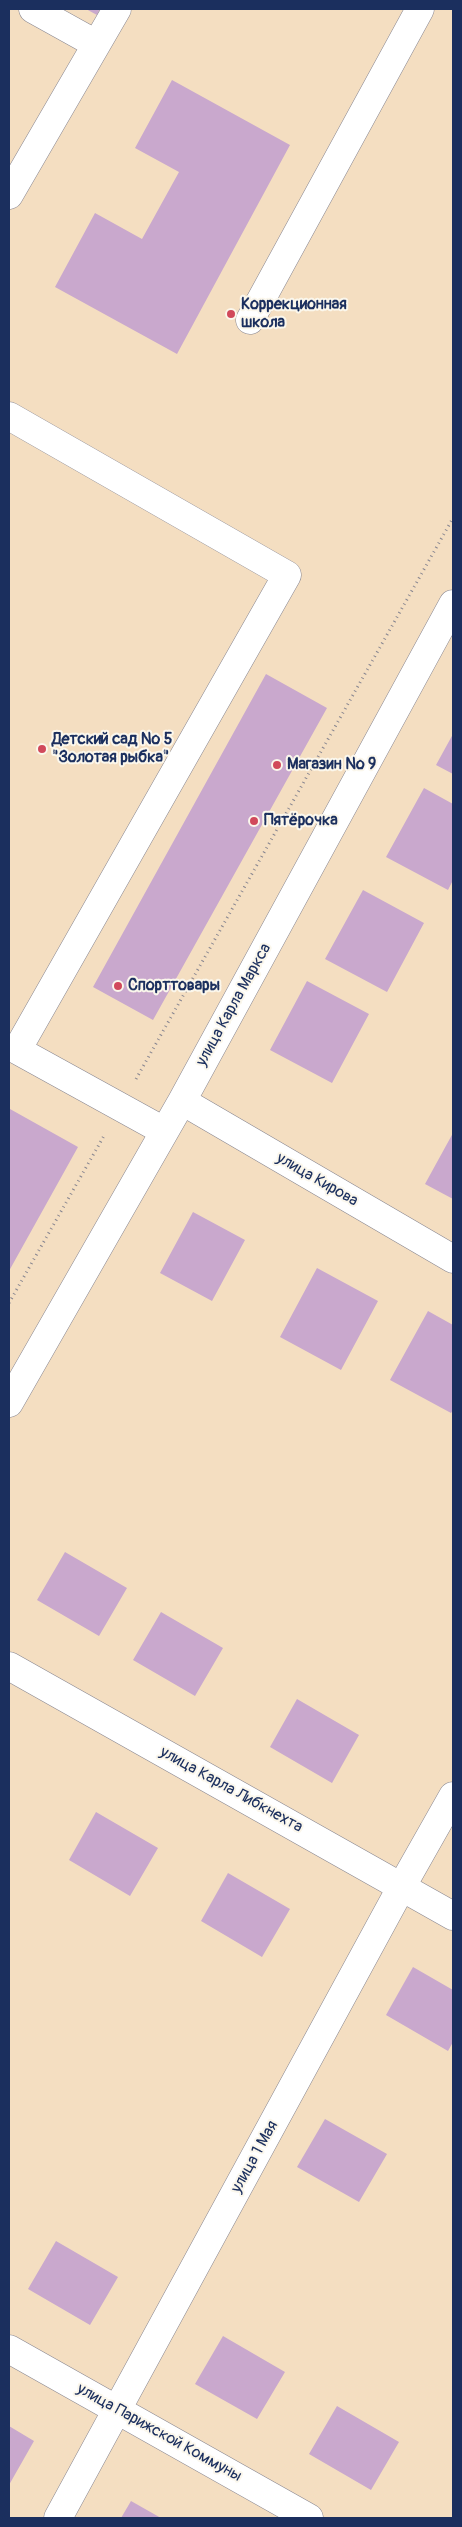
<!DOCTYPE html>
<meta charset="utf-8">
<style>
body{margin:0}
#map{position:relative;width:462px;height:2527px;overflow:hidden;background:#f4dec1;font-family:Pangolin,sans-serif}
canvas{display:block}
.frame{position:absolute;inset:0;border:10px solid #1b2f5e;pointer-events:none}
</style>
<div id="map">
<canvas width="462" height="2527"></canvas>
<div class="frame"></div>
</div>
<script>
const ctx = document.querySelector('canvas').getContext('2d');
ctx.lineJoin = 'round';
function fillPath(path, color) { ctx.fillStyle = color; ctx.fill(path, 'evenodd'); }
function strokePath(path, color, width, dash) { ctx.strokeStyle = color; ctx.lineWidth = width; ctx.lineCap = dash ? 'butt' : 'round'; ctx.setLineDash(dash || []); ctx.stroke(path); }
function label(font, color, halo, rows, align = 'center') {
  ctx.font = font + ' Pangolin,sans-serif'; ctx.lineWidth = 4; ctx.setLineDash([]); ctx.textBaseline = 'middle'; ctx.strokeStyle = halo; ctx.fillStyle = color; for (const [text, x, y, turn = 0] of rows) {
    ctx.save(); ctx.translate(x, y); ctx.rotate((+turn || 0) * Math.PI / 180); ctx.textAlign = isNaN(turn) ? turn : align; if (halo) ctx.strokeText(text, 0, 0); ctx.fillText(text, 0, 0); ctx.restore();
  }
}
fillPath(new Path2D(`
 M86 9H100L97 15Z
 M172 80 290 145 177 354 55 287 95 213 142 239 179 172 135 148Z
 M266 674 327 708 153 1020 93 987Z
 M453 734V774L436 765Z
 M424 788 453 804V880L448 890 386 857Z
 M363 890 424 923 387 992 325 959Z
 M307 981 369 1014 332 1083 270 1050Z
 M10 1109 78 1147 9 1271V1111Z
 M453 1133V1199L425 1184Z
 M193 1212 245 1240 212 1301 160 1273Z
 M317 1268 378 1301 341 1370 280 1337Z
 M428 1311 453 1325V1410L451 1413 390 1380Z
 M65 1552 127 1588 99 1636 37 1600Z
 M161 1612 223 1648 195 1696 133 1660Z
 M297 1699 359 1735 332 1783 270 1747Z
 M96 1812 158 1848 130 1896 69 1860Z
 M228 1873 290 1909 262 1957 201 1921Z
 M413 1967 453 1990V2042L448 2051 386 2015Z
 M325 2119 387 2154 359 2202 297 2167Z
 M56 2241 118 2277 90 2325 28 2289Z
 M223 2336 285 2372 257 2419 195 2384Z
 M337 2406 399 2442 371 2490 309 2454Z
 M9 2426 34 2441 9 2485Z
 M131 2501 161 2518H121Z`), '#c9a8cd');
const minor = new Path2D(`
 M33 9 96 44
 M9 195 117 9
 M250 320 420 9
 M9 416 287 575 17 1050 164 1131
 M182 1101 453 1259
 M9 1403 182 1101 453 604
 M9 2349 309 2518
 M58 2518 402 1886 453 1796`);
const major = new Path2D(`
 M9 1666 453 1916`);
strokePath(minor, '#888690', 29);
strokePath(major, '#888690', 29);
strokePath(new Path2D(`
 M136 1079 453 518
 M9 1303 105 1134`), '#888690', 3, [1, 4]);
strokePath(minor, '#fff', 28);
strokePath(major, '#fff', 28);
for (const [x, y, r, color] of [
 [231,314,5,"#d1495b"],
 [42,749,5,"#d1495b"],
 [277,765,5,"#d1495b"],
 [254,821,5,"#d1495b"],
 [118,986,5,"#d1495b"]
]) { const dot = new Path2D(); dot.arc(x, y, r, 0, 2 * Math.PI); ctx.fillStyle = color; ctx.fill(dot); strokePath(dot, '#fbf7ec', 2); }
label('bold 16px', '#1b2f5e', '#fbf7ec', [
 ["Коррекционная",241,305],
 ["школа",241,323],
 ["Детский сад № 5",52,740],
 ["\"Золотая рыбка\"",52,758],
 ["Магазин № 9",287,765],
 ["Пятёрочка",264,821],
 ["Спорттовары",128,986]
], 'left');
label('16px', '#1b2f5e', '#fbf7ec', [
 ["улица Карла Маркса",234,1005,-61],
 ["улица Кирова",317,1180,30],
 ["улица Карла Либкнехта",231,1790,29],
 ["улица 1 Мая",255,2157,-61],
 ["улица Парижской Коммуны",159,2433,29]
]);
</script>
